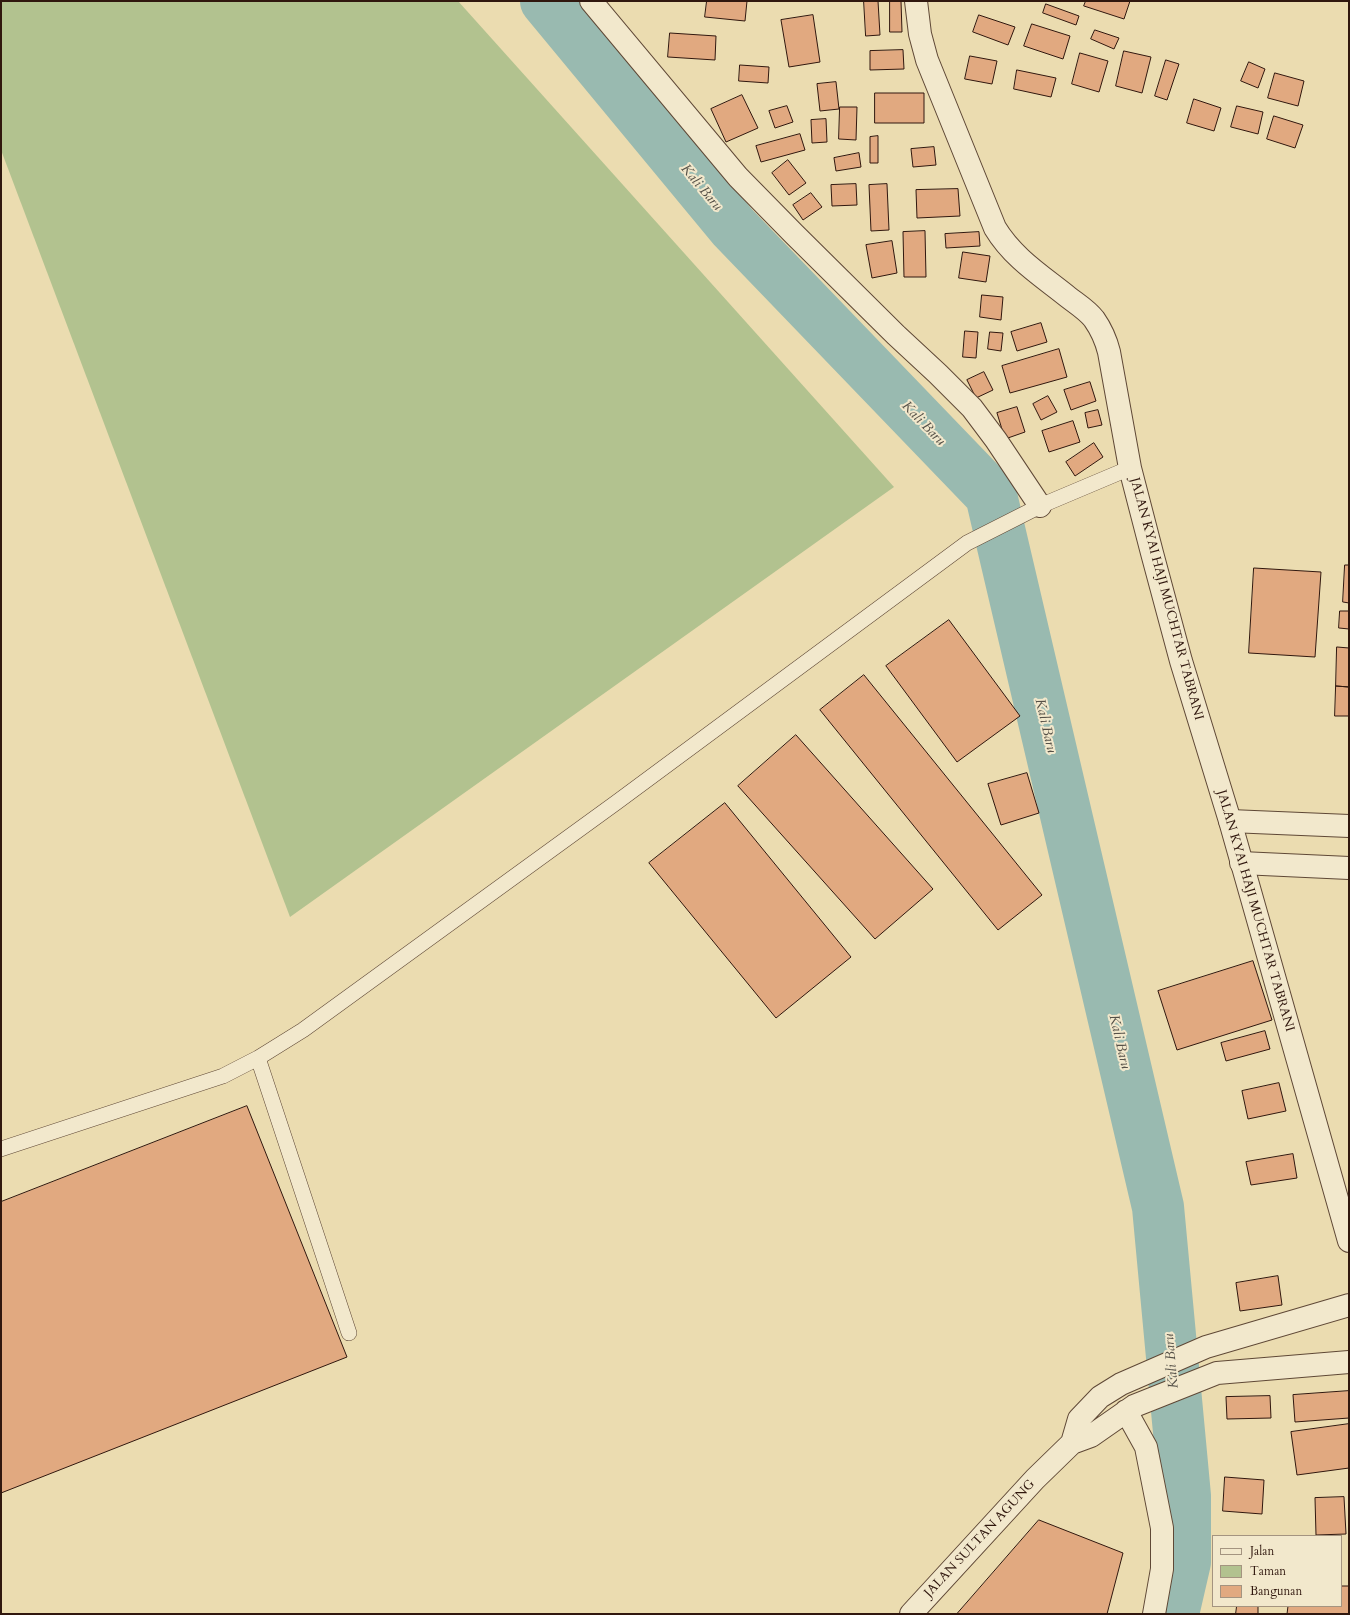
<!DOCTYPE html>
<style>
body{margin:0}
#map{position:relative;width:1350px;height:1615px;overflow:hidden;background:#ebdcb0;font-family:Cardo,serif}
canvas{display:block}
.frame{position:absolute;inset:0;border:2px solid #30170e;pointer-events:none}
.legend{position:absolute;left:1212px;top:1535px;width:130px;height:72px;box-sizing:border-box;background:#f2e8cc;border:1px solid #a49480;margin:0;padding:5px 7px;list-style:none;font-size:12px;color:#30170e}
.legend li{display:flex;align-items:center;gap:8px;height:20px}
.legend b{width:20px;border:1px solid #a49480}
</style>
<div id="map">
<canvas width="1350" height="1615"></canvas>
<div class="frame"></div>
<ul class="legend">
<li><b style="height:5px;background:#f2e8cc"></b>Jalan</li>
<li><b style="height:11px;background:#b2c28f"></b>Taman</li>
<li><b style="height:11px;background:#e1a980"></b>Bangunan</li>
</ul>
</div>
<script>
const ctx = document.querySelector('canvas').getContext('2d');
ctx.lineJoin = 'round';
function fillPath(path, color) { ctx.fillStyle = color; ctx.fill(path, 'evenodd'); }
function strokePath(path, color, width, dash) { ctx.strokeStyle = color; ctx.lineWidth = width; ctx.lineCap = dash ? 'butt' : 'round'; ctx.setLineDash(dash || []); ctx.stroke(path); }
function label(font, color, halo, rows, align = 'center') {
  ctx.font = font + ' Cardo,serif'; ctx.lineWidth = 4; ctx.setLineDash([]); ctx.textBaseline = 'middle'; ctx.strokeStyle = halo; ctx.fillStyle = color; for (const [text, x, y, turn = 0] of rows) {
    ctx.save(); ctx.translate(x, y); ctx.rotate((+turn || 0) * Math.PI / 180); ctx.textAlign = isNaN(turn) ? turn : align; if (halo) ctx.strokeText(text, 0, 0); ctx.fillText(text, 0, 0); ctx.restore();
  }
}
fillPath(new Path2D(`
 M1 1H458L894 487 290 917 1 150Z`), '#b2c28f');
strokePath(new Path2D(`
 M546 1 733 227 991 495 1158 1207 1185 1496V1562L1173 1614`), '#99bab0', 52);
const building = new Path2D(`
 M707 1H747L745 21 705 17Z
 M864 1H878L880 35 866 36Z
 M890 1H901L902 32H890Z
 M1086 1H1130L1124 19 1084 6Z
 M1046 4 1079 16 1076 25 1043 13Z
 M813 15 820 62 789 67 781 20Z
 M979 15 1015 27 1008 45 973 32Z
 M1032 24 1070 36 1063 59 1024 46Z
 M1095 30 1119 38 1114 49 1091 39Z
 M670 33 716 36 715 60 668 57Z
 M903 50 904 69 870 70V51Z
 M1124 51 1151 57 1142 93 1116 86Z
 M1080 53 1108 61 1099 92 1072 84Z
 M970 56 997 61 992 84 965 79Z
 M1166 60 1179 64 1167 100 1155 96Z
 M1249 62 1265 69 1258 88 1241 81Z
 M740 65 769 67 768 83 739 81Z
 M1017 70 1056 78 1051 97 1014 89Z
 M1275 73 1304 81 1298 106 1268 98Z
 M836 82 839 109 820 111 817 84Z
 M875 93H924V123H875Z
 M742 95 758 128 726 142 711 109Z
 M1194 99 1221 108 1214 131 1187 123Z
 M787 106 793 122 775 128 769 111Z
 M1237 106 1263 112 1258 134 1231 127Z
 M840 107H857L856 140 839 139Z
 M1274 116 1303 125 1295 148 1267 139Z
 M826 119 827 142 812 143 811 120Z
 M800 134 805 150 761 162 756 146Z
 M878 136V163H870V137Z
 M934 147 936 165 913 167 911 149Z
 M859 153 861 167 836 171 834 158Z
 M788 160 806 183 789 195 772 173Z
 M856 184 857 205 832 206 831 185Z
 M887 184 889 230 871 231 869 185Z
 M958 189 960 216 917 218 916 190Z
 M811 193 822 207 803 220 793 205Z
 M925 231 926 277H904L903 232Z
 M979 232 980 246 946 248 945 234Z
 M892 241 897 273 872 278 866 245Z
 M963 252 990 256 986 282 959 278Z
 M982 295 1003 297 1001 320 980 317Z
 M1041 323 1047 342 1017 351 1011 332Z
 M965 331 978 332 976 358 963 357Z
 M990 332 1003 333 1001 351 988 349Z
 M1059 349 1067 377 1010 393 1002 366Z
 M984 372 993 390 976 398 967 380Z
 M1090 382 1096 401 1071 410 1064 390Z
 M1048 396 1057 412 1041 420 1033 404Z
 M1017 407 1025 432 1005 439 997 413Z
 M1098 410 1102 425 1088 428 1085 413Z
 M1073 421 1080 442 1049 452 1042 431Z
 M1094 443 1103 457 1075 476 1066 462Z
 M1345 565H1349V603L1343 602Z
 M1254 568 1321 572 1315 657 1249 653Z
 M1340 611H1349V629L1339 628Z
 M949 620 1020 716 957 762 886 666Z
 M1337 647 1349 648V687L1336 686Z
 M864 675 1042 895 998 930 820 710Z
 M1336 686 1349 687V716H1335Z
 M796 735 933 889 875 939 738 786Z
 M1027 773 1039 813 1001 825 988 784Z
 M725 803 851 957 776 1018 649 863Z
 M1253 961 1272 1020 1177 1050 1158 991Z
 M1265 1031 1270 1049 1226 1061 1221 1043Z
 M1279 1083 1286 1111 1248 1119 1242 1091Z
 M247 1106 347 1357 1 1493V1202Z
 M1293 1154 1297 1178 1251 1185 1246 1162Z
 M1278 1276 1282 1305 1240 1311 1236 1283Z
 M1349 1391V1418L1295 1422 1293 1395Z
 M1270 1396 1271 1418 1227 1419 1226 1397Z
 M1349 1424V1468L1297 1475 1291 1432Z
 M1225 1477 1264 1480 1262 1514 1223 1511Z
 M1344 1497 1346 1534 1316 1535 1315 1498Z
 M1039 1520 1123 1553 1107 1614H957Z
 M1341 1586H1349V1614H1287L1288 1606H1341Z
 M1237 1606H1258V1614H1236Z`);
fillPath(building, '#e1a980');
strokePath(building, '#30170e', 1);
const service = new Path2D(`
 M258 1058 349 1333
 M1 1149 223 1076 258 1058 303 1030 617 802 967 543 1040 506 1130 468`);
const minor = new Path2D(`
 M591 1 738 177 794 234 896 335 938 374 972 408 996 440 1040 506
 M1230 821 1349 826
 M1241 863 1349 868
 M1349 1305 1206 1347 1121 1384 1100 1397 1079 1419 1072 1443 1091 1436 1134 1406 1217 1373 1349 1362
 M1126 1411 1146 1447 1162 1528V1569L1154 1614
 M911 1614 1035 1479 1072 1443`);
const tertiary = new Path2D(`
 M916 1 920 34 927 60 995 228C1013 258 1042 276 1068 297 1077 304 1087 310 1094 319 1101 329 1106 340 1109 352L1130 468 1152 553 1181 661 1230 821 1349 1241`);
strokePath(service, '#5f4836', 16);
strokePath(minor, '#5f4836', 24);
strokePath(tertiary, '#5f4836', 24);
strokePath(service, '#f2e8cc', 15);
strokePath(minor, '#f2e8cc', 22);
strokePath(tertiary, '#f2e8cc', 22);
label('13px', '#30170e', '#f2e8cc', [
 ["JALAN KYAI HAJI MUCHTAR TABRANI",1166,599,75],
 ["JALAN KYAI HAJI MUCHTAR TABRANI",1255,911,74],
 ["JALAN SULTAN AGUNG",980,1539,-47]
]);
label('italic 14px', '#555047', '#f2e8cc', [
 ["Kali Baru",701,188,50],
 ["Kali Baru",923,424,46],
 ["Kali Baru",1045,726,77],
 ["Kali Baru",1119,1042,77],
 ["Kali Baru",1172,1361,-95]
]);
</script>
